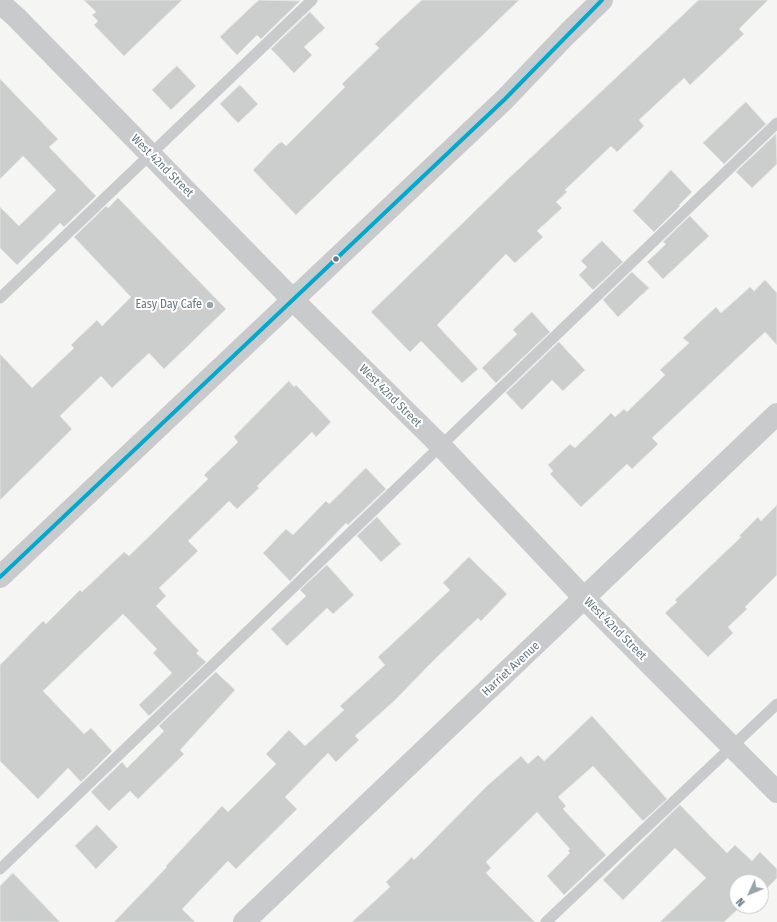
<!DOCTYPE html>
<style>
body{margin:0}
#map{position:relative;width:777px;height:922px;overflow:hidden;background:#f5f5f3;font-family:"Fira Sans Condensed",sans-serif}
canvas{display:block}
.north{position:absolute;left:729px;top:874px;width:40px;height:40px;box-sizing:border-box;background:#fff;border:1px solid #c1c9cd;border-radius:50%;rotate:226deg;font-size:11px;font-weight:700;line-height:16px;text-align:center;color:#657883}
.north::after{content:'';display:block;margin:auto;width:14px;height:18px;background:#97a4aa;clip-path:polygon(50% 0,100% 100%,50% 72%,0 100%)}
</style>
<div id="map">
<canvas width="777" height="922"></canvas>
<div class="north">N</div>
</div>
<script>
const ctx = document.querySelector('canvas').getContext('2d');
ctx.lineJoin = 'round';
function fillPath(path, color) { ctx.fillStyle = color; ctx.fill(path, 'evenodd'); }
function strokePath(path, color, width, dash) { ctx.strokeStyle = color; ctx.lineWidth = width; ctx.lineCap = dash ? 'butt' : 'round'; ctx.setLineDash(dash || []); ctx.stroke(path); }
function label(font, color, halo, rows, align = 'center') {
  ctx.font = font + ' "Fira Sans Condensed",sans-serif'; ctx.lineWidth = 4; ctx.setLineDash([]); ctx.textBaseline = 'middle'; ctx.strokeStyle = halo; ctx.fillStyle = color; for (const [text, x, y, turn = 0] of rows) {
    ctx.save(); ctx.translate(x, y); ctx.rotate((+turn || 0) * Math.PI / 180); ctx.textAlign = isNaN(turn) ? turn : align; if (halo) ctx.strokeText(text, 0, 0); ctx.fillText(text, 0, 0); ctx.restore();
  }
}
const building = new Path2D(`
 M84 0H182L124 56 94 25 98 21 92 15 96 12Z
 M259 0 300 1 261 39 257 35 237 55 220 37Z
 M422 0H519L296 215 253 170 278 144 282 142 286 146 345 87 342 84 379 48 375 44Z
 M699 0H768L739 29 744 34 690 85 684 78 639 120 644 126 617 152 611 146 565 190 567 192 556 202 562 208 537 231 543 237 515 263 506 254 437 325 478 369 462 383 421 341 410 352 371 312 507 180Z
 M310 12 325 28 304 47 312 55 294 73 271 49Z
 M177 66 196 86 171 110 152 90Z
 M0 79 58 139 49 147 96 196 64 227 60 223 17 265 0 248V207L19 226 56 190 23 156 0 179Z
 M240 85 258 104 238 123 220 104Z
 M746 102 766 124 724 164 703 143Z
 M776 134 777 164 752 188 736 172Z
 M671 170 692 192 679 205 680 206 654 232 633 211Z
 M118 198 226 309 164 369 149 353 112 388 101 376 60 416 72 429 0 500V354L32 388 74 348 71 345 97 320 102 326 131 297 74 237 106 206 108 208Z
 M690 216 709 236 663 279 647 262 666 244 663 242Z
 M602 241 623 262 593 290 579 275 587 267 581 261Z
 M632 272 649 288 618 317 603 300Z
 M765 280 777 293V345L765 332 652 438 658 444 632 469 627 464 581 507 550 474 553 471 548 465 570 444 575 448 611 413 615 417 624 409 627 412 665 375 660 370 689 343 683 338 716 307 721 313 750 287 754 291Z
 M532 312 550 332 496 383 482 368 517 334 513 330Z
 M559 342 585 370 563 391 552 380 522 410 506 393Z
 M289 381 294 387 296 385 331 422 316 437 312 432 257 486 259 488 237 509 229 501 188 541 198 551 159 588 166 596 156 606 199 651 196 653 206 662 149 716 139 705 172 673 153 653 157 649 123 614 43 691 84 734 91 728 112 751 81 782 68 768 38 799 0 761V665L43 621 46 624 80 590 82 592 124 552 129 556 169 517 208 479 204 475 238 442 234 437Z
 M366 468 386 489 348 525 346 523 290 581 263 553 286 529 293 535 326 501 329 504Z
 M777 505V575L745 607 747 609 728 627 733 633 708 657 665 613 677 602 675 600 741 537 739 536 758 517 761 521Z
 M377 517 401 544 381 562 357 536Z
 M469 557 507 594 481 621 478 618 436 658 394 701 355 736 359 740 336 762 328 753 285 797 297 809 236 869 228 861 182 909 195 922H114L167 867 166 866 222 806 228 812 276 764 266 754 289 730 305 746 344 710 340 706 385 665 378 657 450 590 443 583Z
 M327 565 354 595 333 614 327 608 287 646 271 629 306 596 300 590Z
 M216 672 235 690 180 750 184 754 138 799 130 791 109 811 91 792 122 762 127 768 164 731 159 726Z
 M592 716 667 799 643 821 593 766 558 797 566 806 563 809 606 855 564 895 547 876 570 853 568 851 570 849 537 812 486 862 491 868 486 873 535 922H352L390 887 386 882 412 857 414 860 487 786 521 756 528 764 538 755 544 761Z
 M680 805 727 853 735 845 752 861 760 852 777 869V878L761 894V882H737V906H749L743 912 739 908 724 922H660L706 878 675 848 623 900 603 880Z
 M97 825 118 847 96 869 75 846Z
 M13 873 60 922H0V886Z`);
fillPath(building, '#cccdcd');
strokePath(building, '#e4e4e3', 1);
strokePath(new Path2D(`
 M0 298 312 0
 M0 869 777 123
 M546 922 777 704`), '#c9cacb', 11);
strokePath(new Path2D(`
 M0 577 505 99 567 34 602 0
 M244 922 777 414`), '#c9cacb', 22);
strokePath(new Path2D(`
 M0 3 16 17 293 300 441 446 585 599 777 792`), '#c9cacb', 22);
strokePath(new Path2D(`
 M0 577 505 99 602 0`), '#00a9ce', 4);
for (const [x, y, r, color] of [
 [336,259,3.5,"#657883"],
 [210,305,4,"#97a4aa"]
]) { const dot = new Path2D(); dot.arc(x, y, r, 0, 2 * Math.PI); ctx.fillStyle = color; ctx.fill(dot); strokePath(dot, '#fff', 1.5); }
label('12px', '#657883', '#fff', [
 ["West 42nd Street",162,166,45],
 ["West 42nd Street",390,396,45],
 ["West 42nd Street",615,629,45],
 ["Harriet Avenue",511,669,-43]
]);
label('12px', '#657883', '#fff', [
 ["Easy Day Cafe",202,305]
], 'right');
</script>
